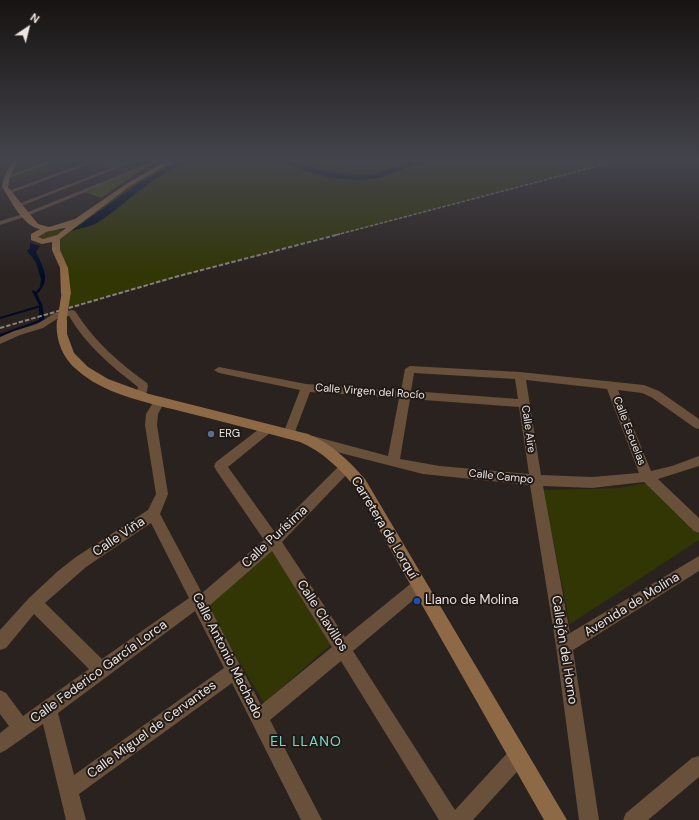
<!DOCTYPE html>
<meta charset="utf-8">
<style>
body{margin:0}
#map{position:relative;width:699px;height:820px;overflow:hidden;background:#2a221f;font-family:"DM Sans",sans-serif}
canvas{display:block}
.north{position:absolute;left:8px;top:8px;width:40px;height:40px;-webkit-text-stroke:3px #201916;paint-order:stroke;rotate:35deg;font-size:11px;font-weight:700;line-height:16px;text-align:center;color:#eae5e3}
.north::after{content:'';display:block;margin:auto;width:14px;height:18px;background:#eae5e3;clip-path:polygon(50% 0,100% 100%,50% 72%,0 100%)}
</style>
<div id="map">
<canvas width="699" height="820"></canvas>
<div class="north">N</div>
</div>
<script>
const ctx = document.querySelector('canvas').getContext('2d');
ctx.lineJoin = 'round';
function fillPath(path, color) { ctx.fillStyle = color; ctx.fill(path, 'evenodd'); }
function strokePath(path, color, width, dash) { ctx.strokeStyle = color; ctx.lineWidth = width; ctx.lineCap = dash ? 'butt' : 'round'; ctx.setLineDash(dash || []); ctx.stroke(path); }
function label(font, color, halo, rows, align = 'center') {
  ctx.font = font + ' "DM Sans",sans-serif'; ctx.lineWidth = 4; ctx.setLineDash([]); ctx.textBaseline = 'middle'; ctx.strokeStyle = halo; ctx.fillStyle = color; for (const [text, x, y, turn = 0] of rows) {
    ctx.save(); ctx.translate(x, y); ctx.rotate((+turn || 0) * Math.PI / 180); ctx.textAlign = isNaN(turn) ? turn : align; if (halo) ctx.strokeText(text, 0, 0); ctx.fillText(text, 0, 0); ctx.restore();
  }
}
fillPath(new Path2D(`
 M59 161H73L11 182 12 177Z
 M97 161H118L125 163 108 169 90 163Z
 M170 161H617L253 256 63 309 66 293 56 239 43 241 36 236 38 234 57 229 62 231 141 177Z
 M645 483 699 534V540L570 624 543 490 620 488Z
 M273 549 333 643 264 703 206 605Z`), '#313604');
fillPath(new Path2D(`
 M146 167 101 198 85 192Z`), '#474f13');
fillPath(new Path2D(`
 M179 161H295L324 171 364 175 376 174 407 161H428L422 164 412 166 379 178 360 180 330 178 276 162H196C162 165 128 203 100 221 92 227 80 228 71 231L139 183Z
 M30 243 40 246 36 252C43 268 52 280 37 294L42 304 45 320 0 337V334L39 320V305L32 291 34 290 36 292 40 287 41 279 36 262 27 251 30 248Z`), '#000c26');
strokePath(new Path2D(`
 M0 318 41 306`), '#000c26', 2);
fillPath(new Path2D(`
 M49 161H57L9 178 4 177Z
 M90 161H97L11 193 6 192Z
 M129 161H136L21 206 16 205Z
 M154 161H161L27 216 0 225V221L23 214Z
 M72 310 75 311C97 344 116 360 147 383L148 386 145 399H137L136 396 138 387C111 366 86 345 69 316L60 317 43 328 20 335 0 344V337L14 331 37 324 55 313Z
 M410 366 520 372 644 385 659 391 699 419V429L695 428 651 397 642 393 618 390 651 471 672 466 699 456V466L658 479 699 518V533L694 531 644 482 592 488 543 486 570 633 699 556V571L573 650 599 820H579L556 646 530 485 423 474 313 446 309 444 307 441 309 438 313 436 388 456 399 398 310 392 293 437 289 438 285 437 283 434 300 390 219 373 214 370 219 367 306 384 401 391 405 369ZM414 373 515 379 518 399 411 391ZM526 380 607 389 639 473 592 477 541 475ZM410 399 519 407 529 474 440 466 400 459Z
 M160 397 164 398 165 401 158 414 157 425 168 494 160 514 202 593 264 540 216 470 214 466 216 462 263 426 267 425 271 426 273 429 271 432 228 467 274 531 342 463 346 462 350 463 352 467 350 471 282 542 345 637 414 581 419 579 424 581 426 586 424 591 353 651 455 810 511 749 518 747 525 749 527 756 525 763 473 820H439L341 661 270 720 322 820H301L232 683 79 794 86 820H66L43 724 6 750 0 753V733L9 726 0 714V690L6 693 23 716 89 669 34 614 6 648 0 650V630L29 598 58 571 76 557 148 510 156 494 145 425 146 414 156 398ZM151 523 189 598 102 659 45 603 86 567ZM272 551 332 647 261 705 209 606ZM195 611 224 668 74 775 58 713Z
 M699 756V777L648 820H623L626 813 692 758Z`), '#68503b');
fillPath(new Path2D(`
 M12 161H18L10 177 8 187 38 224 49 227 75 219 126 184 166 161H173L130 186 60 239V250L68 268 71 294 66 297 61 294 60 268 52 250V242L42 244 31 240V234L40 229C23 226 11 201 2 187L4 177ZM64 228H66L57 235 43 239 38 237 46 232Z
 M62 317 67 320V334L74 353 88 367 108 379 149 394 308 434C332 444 348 460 365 479L567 820H544L355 487C339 468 323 452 300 442 260 431 220 421 180 411 145 402 103 394 76 369 62 357 55 338 57 320Z`), '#8e6946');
strokePath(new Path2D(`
 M336 235 617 161`), '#87807e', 1.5, [3.5, 1.5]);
strokePath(new Path2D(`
 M0 328 175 277 340 234`), '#87807e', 2, [4.5, 2]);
strokePath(new Path2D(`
 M62 320 66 294`), '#8e6946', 9);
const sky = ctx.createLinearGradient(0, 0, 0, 276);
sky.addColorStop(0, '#171311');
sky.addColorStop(0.58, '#44444d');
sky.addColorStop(1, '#44444d00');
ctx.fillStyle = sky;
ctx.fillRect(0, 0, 699, 276);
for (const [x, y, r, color] of [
 [211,434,4,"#5c6f8a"],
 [417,601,4,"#1a4fb4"]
]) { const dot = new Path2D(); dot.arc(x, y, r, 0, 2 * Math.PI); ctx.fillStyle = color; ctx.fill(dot); strokePath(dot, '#201916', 1.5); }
label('11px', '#eae5e3', '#201916', [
 ["Calle Virgen del Rocío",370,392,4],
 ["Calle Aire",528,429,82],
 ["Calle Escuelas",629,431,69],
 ["Calle Campo",501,477,6]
]);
label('11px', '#eae5e3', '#201916', [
 ["ERG",219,434]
], 'left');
label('13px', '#eae5e3', '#201916', [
 ["Carretera de Lorquí",384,528,59],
 ["Calle Viña",119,537,-34],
 ["Calle Purísima",275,537,-43],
 ["Avenida de Molina",632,605,-32],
 ["Calle Clavillos",322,616,57],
 ["Callejón del Horno",564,650,81],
 ["Calle Antonio Machado",227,656,63],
 ["Calle Federico García Lorca",99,672,-36],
 ["Calle Miguel de Cervantes",152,730,-36]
]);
label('13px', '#eae5e3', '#201916', [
 ["Llano de Molina",425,601]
], 'left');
ctx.letterSpacing = '1px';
label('14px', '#76dcc9', '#201916', [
 ["EL LLANO",306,742]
]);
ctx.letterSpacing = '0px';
</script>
